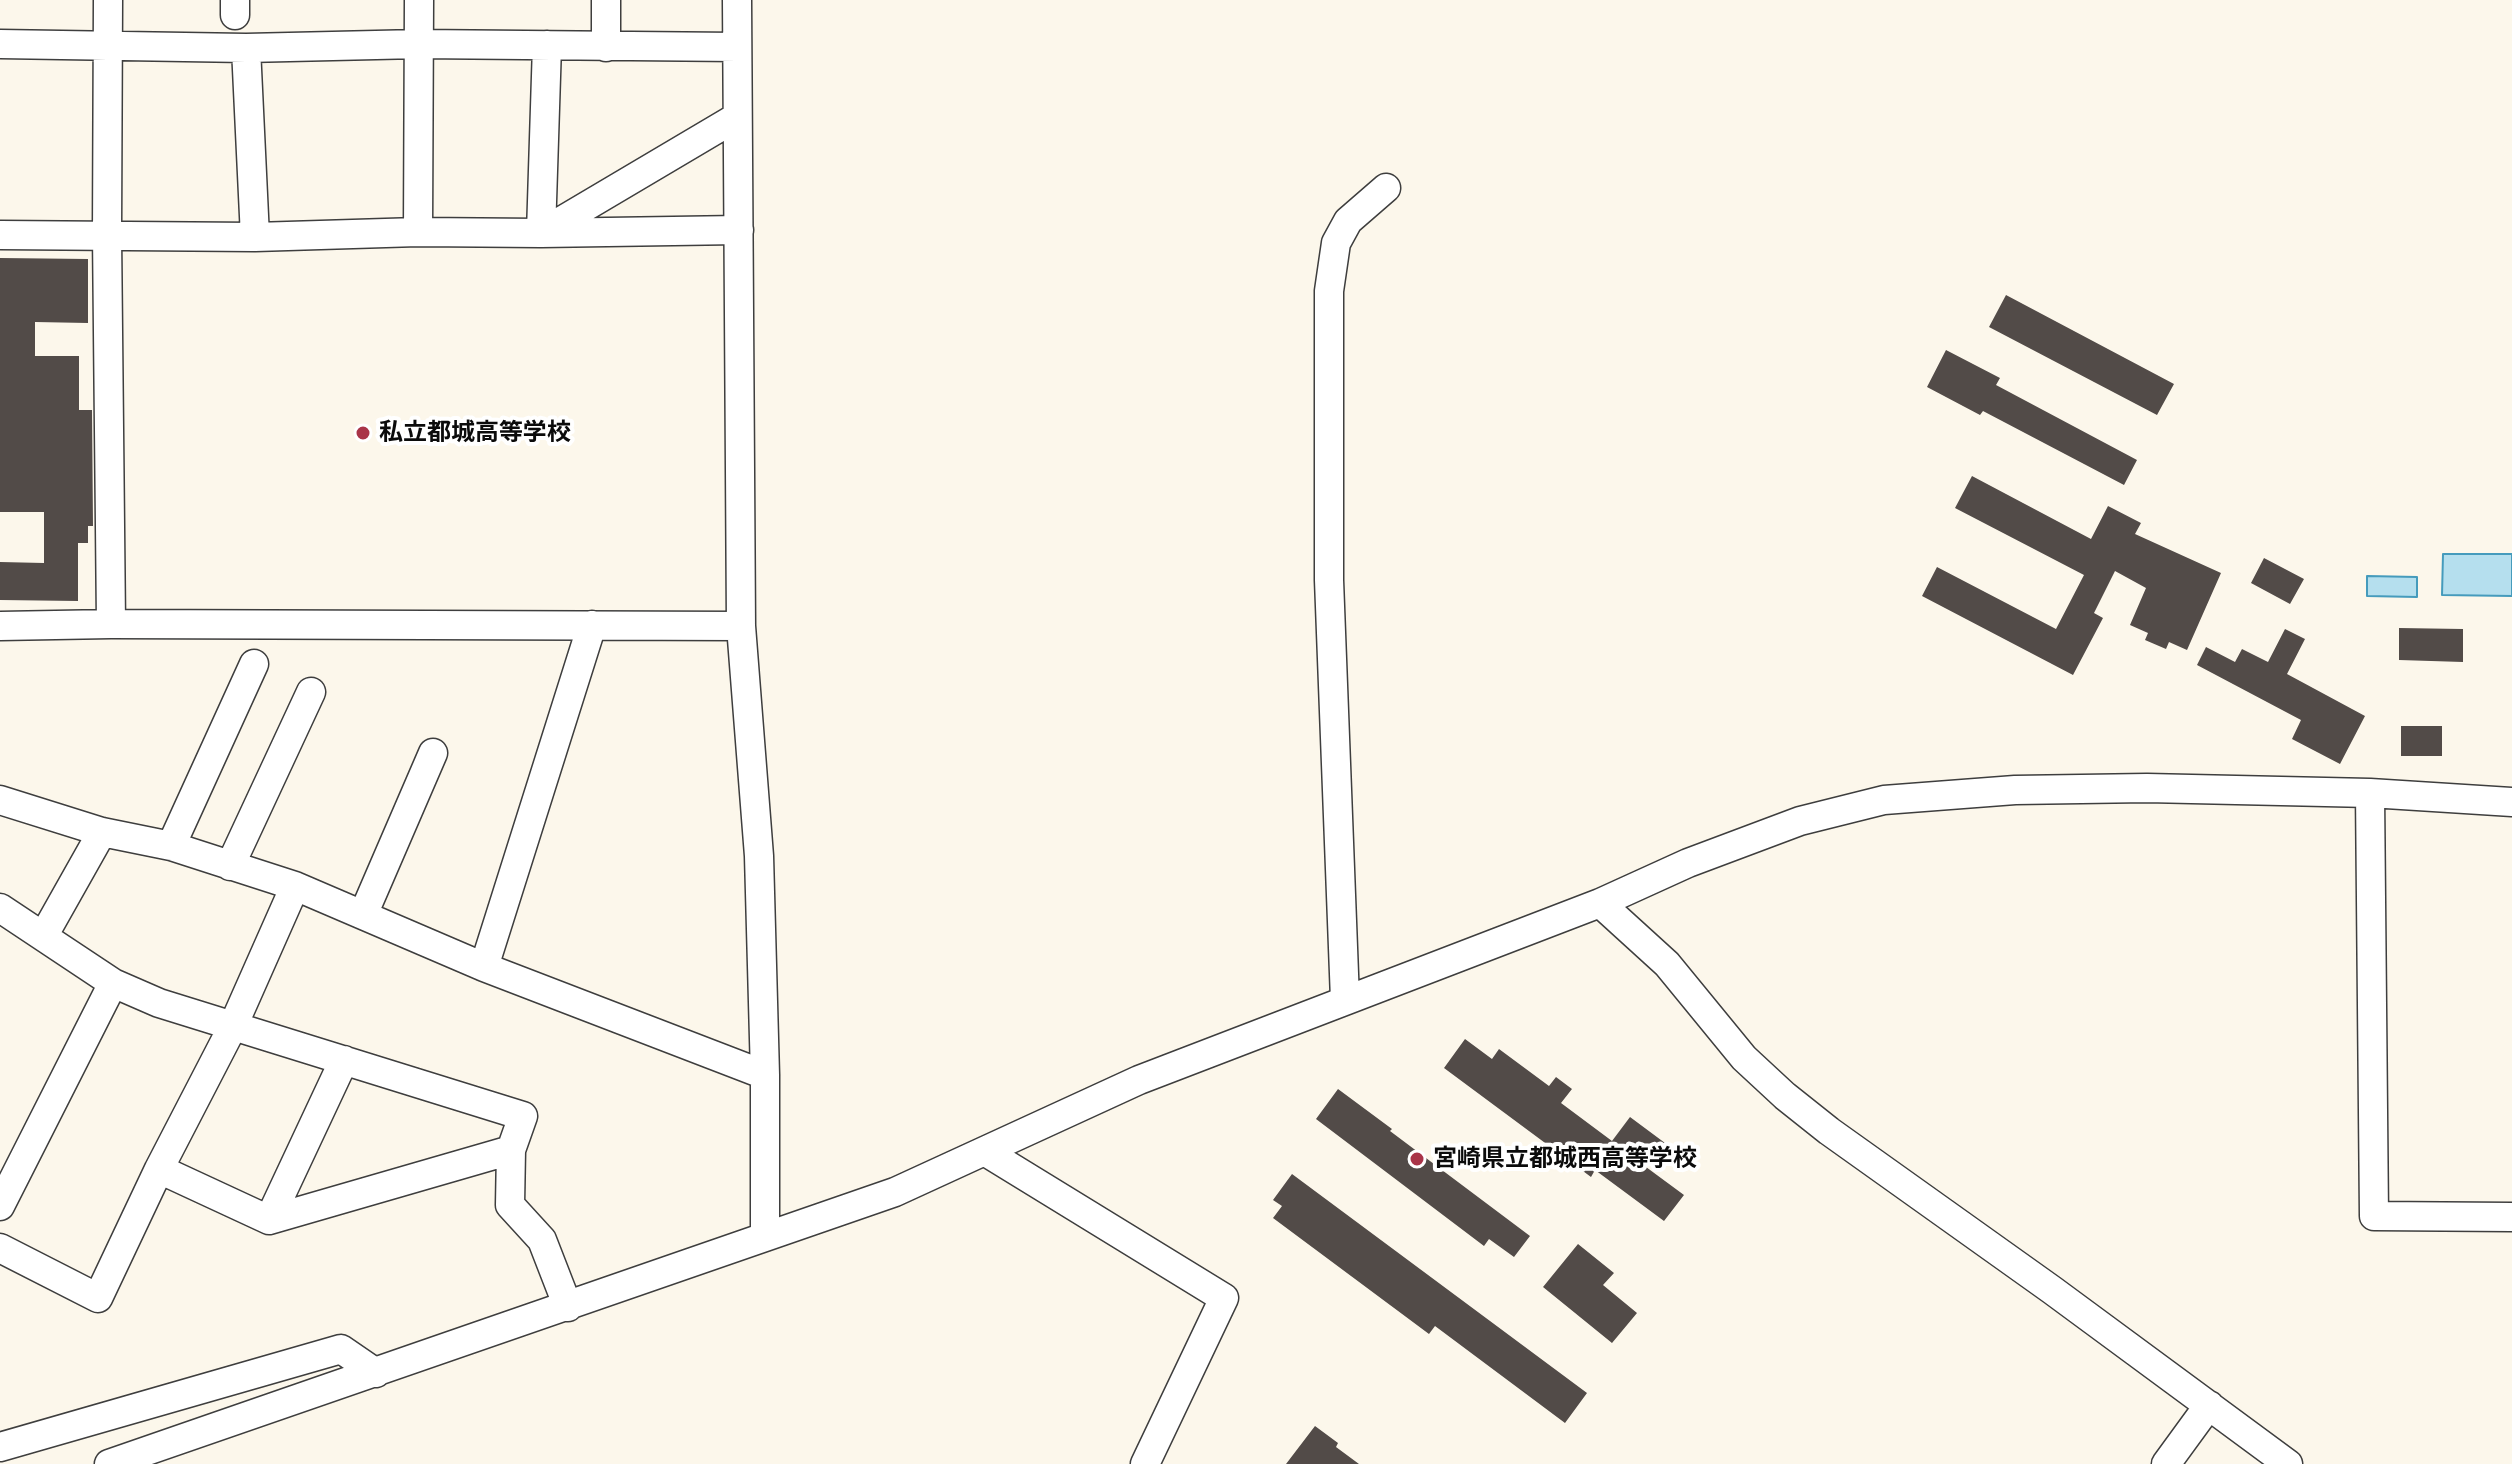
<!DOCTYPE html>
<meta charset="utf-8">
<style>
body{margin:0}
canvas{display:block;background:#fcf7eb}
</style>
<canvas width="2512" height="1464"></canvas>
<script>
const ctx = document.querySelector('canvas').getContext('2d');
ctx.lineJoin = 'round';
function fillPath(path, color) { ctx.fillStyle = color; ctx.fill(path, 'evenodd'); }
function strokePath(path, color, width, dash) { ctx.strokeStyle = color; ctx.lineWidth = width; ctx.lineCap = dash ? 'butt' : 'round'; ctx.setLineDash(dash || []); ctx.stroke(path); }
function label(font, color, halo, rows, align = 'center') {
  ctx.font = font + ' Lora,"Noto Sans JP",serif'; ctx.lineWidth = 8; ctx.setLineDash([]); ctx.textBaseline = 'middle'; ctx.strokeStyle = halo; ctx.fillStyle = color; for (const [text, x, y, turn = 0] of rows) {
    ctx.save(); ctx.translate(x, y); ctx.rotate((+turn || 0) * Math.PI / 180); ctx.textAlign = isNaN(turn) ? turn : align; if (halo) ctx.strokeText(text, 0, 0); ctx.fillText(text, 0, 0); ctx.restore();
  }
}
const water = new Path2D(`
 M2443 554H2512V596L2442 595Z
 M2367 576 2417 577V597L2367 596Z`);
fillPath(water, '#b5dfee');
strokePath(water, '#459bbc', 2);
fillPath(new Path2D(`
 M0 258 88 259V323L35 322V356H79V410H92L93 526H88V543H78V601L0 600V562L44 563V512H0Z
 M2006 295 2174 384 2157 415 1989 327Z
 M1946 350 2000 378 1996 385 2137 460 2124 485 1983 411 1980 415 1927 387Z
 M1972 476 2091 539 2108 506 2141 523 2135 534 2221 573 2187 650 2169 642 2166 649 2145 640 2148 633 2130 625 2146 588 2115 571 2094 613 2103 618 2073 675 1922 596 1937 567 2056 629 2084 575 1955 508Z
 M2264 558 2304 579 2290 604 2251 583Z
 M2399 628 2463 629V662L2399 660Z
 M2285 629 2305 639 2287 674 2365 716 2340 764 2292 739 2301 720 2197 665 2206 647 2235 662 2242 649 2268 662Z
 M2401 726H2442V756H2401Z
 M1465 1039 1492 1059 1499 1049 1549 1086 1556 1077 1572 1089 1561 1103 1612 1141 1630 1117 1665 1143 1646 1167 1684 1195 1664 1221 1595 1170 1591 1177 1444 1068Z
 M1338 1089 1392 1129 1390 1131 1530 1236 1514 1257 1489 1239 1484 1246 1316 1119Z
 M1292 1174 1587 1393 1565 1423 1435 1326 1429 1334 1273 1218 1282 1206 1273 1200Z
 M1578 1244 1614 1273 1603 1285 1637 1313 1612 1343 1543 1287Z
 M1315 1426 1338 1443 1336 1447 1359 1464H1286Z`), '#524b48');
const minor = new Path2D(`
 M108 0 107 234 111 624
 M606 0V47
 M737 0 741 626 759 856 765 1075V1237
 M235 15V0
 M0 44 246 48 419 44 737 47
 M246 48 255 237
 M418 232 419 0
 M541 233 737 117
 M541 233 547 45
 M0 235 255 237 418 232 541 233 739 230
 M0 626 111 624 741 626
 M2370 793 2374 1216 2512 1217
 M0 800 102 832 171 846 295 886 484 967 765 1075
 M171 846 254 664
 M230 866 311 692
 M1600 903 1667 964 1744 1058 1785 1096 1829 1131 2052 1290 2288 1464
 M0 908 113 983 159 1003 523 1116 511 1150 510 1205 542 1240 568 1307
 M363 915 433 753
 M44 935 102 832
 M484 967 592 625
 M1345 1000 1329 580V291L1336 243 1348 221 1386 188
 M986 1152 1224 1298 1145 1464
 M159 1169 269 1220 511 1150
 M0 1206 113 983
 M269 1220 344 1060
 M0 1248 98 1298 159 1169 233 1026 295 886
 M0 1447 341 1349 376 1373
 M109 1464 895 1192 1139 1080 1600 903 1688 863 1800 821 1884 800 2015 790 2147 788 2370 793 2512 802
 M2166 1464 2209 1405`);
strokePath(minor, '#3e3e3e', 31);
strokePath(minor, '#fff', 28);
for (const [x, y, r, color] of [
 [363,433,8,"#a93448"],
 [1417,1159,8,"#a93448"]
]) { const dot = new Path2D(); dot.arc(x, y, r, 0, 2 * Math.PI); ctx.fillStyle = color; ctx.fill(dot); strokePath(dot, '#fff', 3); }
label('bold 24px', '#0b0b0b', '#fff', [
 ["私立都城高等学校",379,433],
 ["宮崎県立都城西高等学校",1433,1159]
], 'left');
</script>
